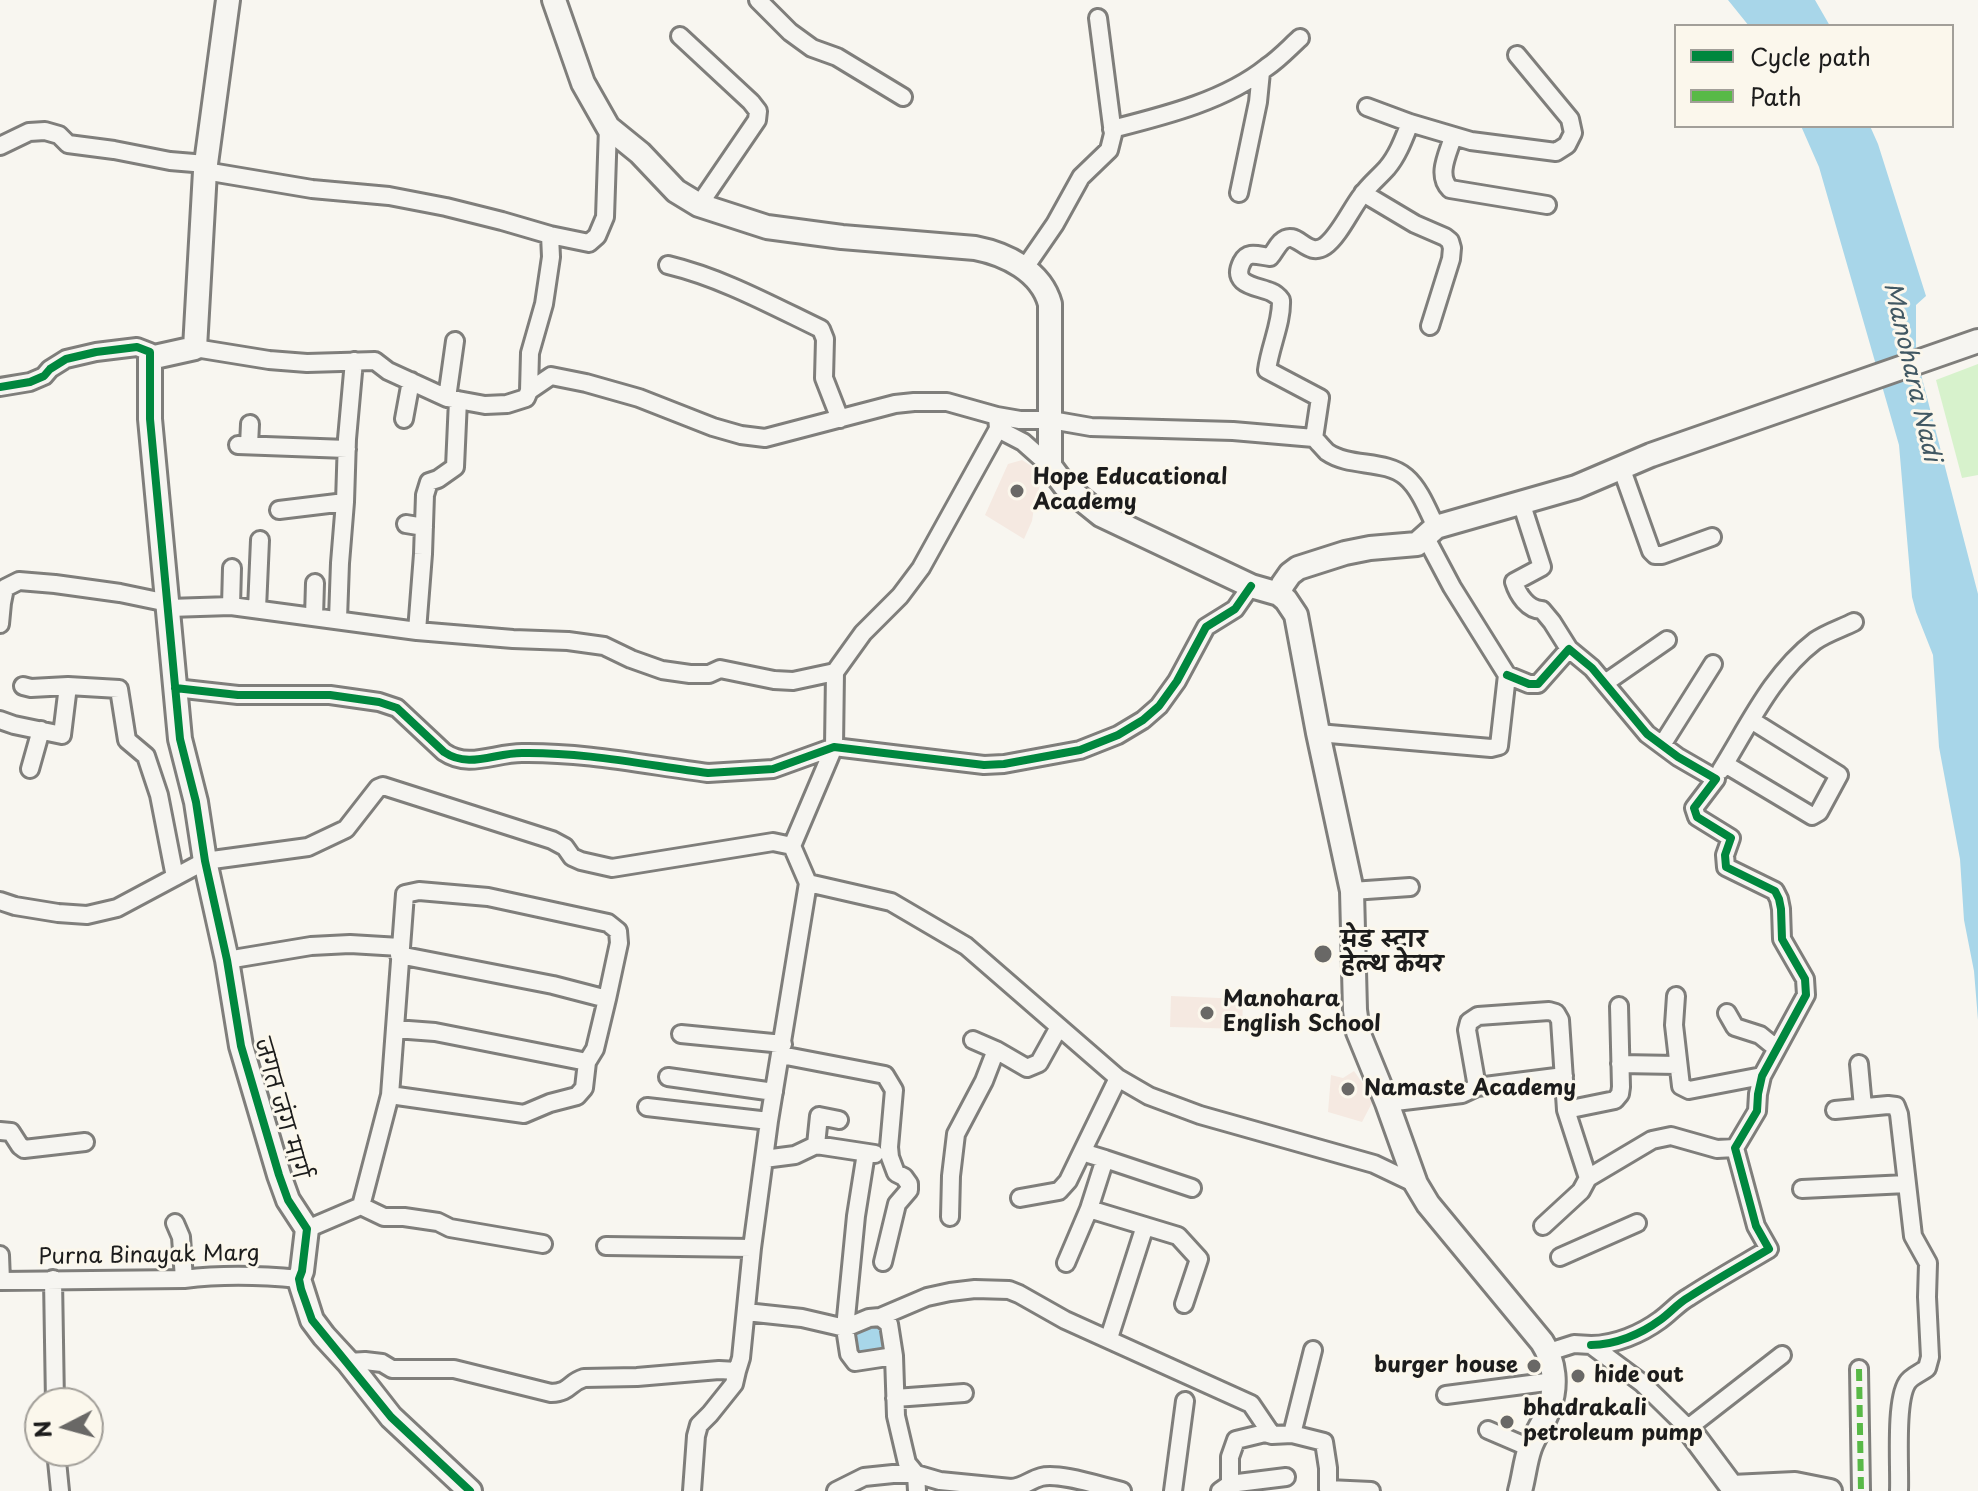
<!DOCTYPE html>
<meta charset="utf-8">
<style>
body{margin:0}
#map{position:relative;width:1978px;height:1491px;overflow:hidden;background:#f8f6f0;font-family:"Playpen Sans",sans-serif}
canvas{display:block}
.legend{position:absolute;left:1674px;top:24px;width:280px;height:104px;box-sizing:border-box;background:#fbf7ec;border:2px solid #a29f99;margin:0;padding:10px 14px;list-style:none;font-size:24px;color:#1c1c1c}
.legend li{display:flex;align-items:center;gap:16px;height:40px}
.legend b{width:40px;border:2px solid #a29f99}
.north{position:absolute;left:24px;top:1387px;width:80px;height:80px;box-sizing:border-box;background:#fbf7ec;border:2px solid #a29f99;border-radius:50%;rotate:264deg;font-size:22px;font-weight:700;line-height:32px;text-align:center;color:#1c1c1c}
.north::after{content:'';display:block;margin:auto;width:28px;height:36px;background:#696866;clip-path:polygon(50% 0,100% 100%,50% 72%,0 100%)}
</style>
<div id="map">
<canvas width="1978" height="1491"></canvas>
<ul class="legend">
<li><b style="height:10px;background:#00873e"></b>Cycle path</li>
<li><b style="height:10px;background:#58b947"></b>Path</li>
</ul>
<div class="north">N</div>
</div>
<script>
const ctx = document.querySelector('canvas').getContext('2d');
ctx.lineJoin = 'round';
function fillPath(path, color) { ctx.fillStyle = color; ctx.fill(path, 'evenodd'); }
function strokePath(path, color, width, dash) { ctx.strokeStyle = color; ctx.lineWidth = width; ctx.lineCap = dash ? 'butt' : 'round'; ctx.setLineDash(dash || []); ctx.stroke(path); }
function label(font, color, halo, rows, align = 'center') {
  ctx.font = font + ' "Playpen Sans","Playpen Sans Deva",sans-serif'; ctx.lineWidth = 6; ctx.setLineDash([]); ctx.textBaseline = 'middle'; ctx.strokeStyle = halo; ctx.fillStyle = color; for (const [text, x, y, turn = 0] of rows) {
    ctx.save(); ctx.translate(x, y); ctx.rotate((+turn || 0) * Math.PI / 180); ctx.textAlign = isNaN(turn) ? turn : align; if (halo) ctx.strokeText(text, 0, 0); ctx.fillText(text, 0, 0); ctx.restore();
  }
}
fillPath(new Path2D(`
 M1022 460 1044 474 1035 501 1032 521 1024 539 985 515 1008 464Z
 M1171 996 1243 999 1242 1029 1170 1027Z
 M1354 1071 1374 1099 1362 1122 1328 1112 1331 1075 1343 1078Z`), '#f5e9e1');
fillPath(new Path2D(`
 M1978 364V475L1962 478 1936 380Z`), '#d7f2cc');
fillPath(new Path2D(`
 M1728 0H1815L1830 26H1749Z
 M1801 126H1870L1878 144 1926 296 1916 305V355L1978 594V1020L1974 971 1964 920 1960 859 1939 747 1933 655 1916 612 1912 597 1899 445 1819 167Z
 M882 1324 886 1353 858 1359 850 1333 861 1325Z`), '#a8d6e9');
const street = new Path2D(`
 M758 0 790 32 812 48 837 57 903 97
 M680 36 751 102 758 111 757 120 699 205
 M1367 107 1410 123 1471 141 1556 152 1567 145 1573 133 1570 119 1517 55
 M1112 129C1163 116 1225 101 1267 67 1279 59 1289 48 1300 38
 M1453 137C1448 154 1436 175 1450 189L1547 205
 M0 146 29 132 45 131 59 135 68 144 114 150 170 161 206 164
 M205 171 312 189 389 196 446 207 502 221 550 235 589 243 597 236 605 217 608 127
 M1239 193 1258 102 1261 72
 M1363 193 1415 224 1445 237 1450 241 1452 248 1451 259 1430 326
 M668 265C722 278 771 305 821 329L825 339 824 378 840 419
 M1024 269 1055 224 1081 177 1109 150 1113 134 1098 18
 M195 348 269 360 307 363 375 361 388 371 447 398 485 405 507 404 526 398 529 391 551 376 586 383 639 398 713 427 741 435 765 438 895 404 914 402H947L997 416 998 429 1023 442 1050 466
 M0 387 30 382 44 376 50 369 66 359 96 352 137 347 150 352V358
 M529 391 530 353 544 304 551 257 550 235
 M447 398 455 341
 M997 416 1020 420H1051L1091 427 1233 431 1314 438C1318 442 1323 448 1327 452 1350 468 1385 459 1406 477 1420 489 1428 511 1436 527
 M404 419 411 381
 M1314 438 1320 398 1267 370C1270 346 1282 323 1281 300 1278 296 1276 294 1271 292 1258 286 1230 286 1242 262 1248 250 1259 256 1270 257 1274 253 1276 247 1281 242 1297 227 1306 259 1325 246 1339 236 1351 209 1362 195 1369 185 1379 177 1387 168 1398 155 1404 138 1410 123
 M238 445 347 449
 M249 445 250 424
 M1621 467 1651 551 1655 555H1662L1712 537
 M1521 502 1542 567 1514 582C1518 595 1528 610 1542 610L1552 622 1569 649
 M279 510 345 502
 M406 524 424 527
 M0 603H2L5 588 19 581 55 584 120 593 168 603
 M231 606 417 631 513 639 568 641 604 646 631 659 662 670 690 674H709L720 669 774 680 793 681 835 672 863 633 900 596 921 568 998 429
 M169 608 231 606 232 568
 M257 609 260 540
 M314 617 315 583
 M338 619 340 563 345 502 347 439 354 361
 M0 624 2 603
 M417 631 423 554 425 495 429 482 438 479 455 467 458 400
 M1507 675 1529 684H1538L1569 649 1592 668 1647 734 1678 757 1716 779 1694 808 1697 817 1731 838 1725 855 1726 867 1775 891 1779 899 1781 909 1782 939 1805 979 1806 995 1762 1076 1758 1094 1757 1111 1735 1148 1756 1226 1769 1249C1742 1265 1715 1280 1689 1297 1678 1303 1670 1313 1660 1320 1641 1334 1615 1345 1591 1345
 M1605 683 1667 640
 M23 686 31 688 68 686
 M175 688 238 695H330L379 702 397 708 444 752C469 769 494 753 522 753 584 752 646 765 708 773L773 769 834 747 984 765 1004 764 1080 750 1118 735 1143 720 1159 706 1177 681 1206 627 1235 609 1251 586
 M0 720 14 725 62 735 68 686 119 689 127 740 146 756 159 795 175 877
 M1318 733 1491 748 1499 746 1507 675 1452 587 1426 538
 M1662 745 1713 664
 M1725 764 1812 816 1819 812 1839 775 1751 720
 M30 769 41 730
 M1721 770C1749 725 1772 674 1815 641 1826 633 1842 628 1854 622
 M808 883 891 902 966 946 1118 1078 1149 1096 1200 1115 1374 1164 1416 1184
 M1352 891 1410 887
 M0 901 15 906 58 913 87 915 117 908 205 861 308 847 346 829 378 788 383 786 552 840 565 847 572 857 581 861 612 868 773 842 792 846
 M227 960 311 946 350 944 400 947
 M1676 996 1674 1025 1681 1086 1689 1090 1762 1076
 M1727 1013 1735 1027 1760 1035 1776 1048
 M395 1029 435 1032 587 1062 595 1049 607 999
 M681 1034 783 1044
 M973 1040 996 1050 1027 1068 1039 1063 1059 1027
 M781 1055 885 1075 894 1090 889 1147 890 1157 896 1173 904 1177 909 1184V1190L897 1204 883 1262
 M1620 1064 1677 1065
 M1859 1064 1863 1107
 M668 1077 774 1092
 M1477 1087 1467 1030 1469 1022 1478 1016 1549 1011 1556 1013 1560 1020 1566 1110 1588 1178
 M390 1095 524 1114 550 1103 577 1096 584 1088 587 1062
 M1387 1103 1462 1094 1477 1087 1564 1076
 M647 1107 769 1121
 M1566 1110 1615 1100 1620 1094 1621 1087 1619 1006
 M1835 1110 1888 1105 1896 1106 1899 1114 1913 1236 1928 1263 1927 1297 1930 1357 1927 1368C1921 1373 1911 1376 1907 1383 1895 1402 1900 1467 1899 1491
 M0 1131 11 1132 20 1146 24 1149 85 1142
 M816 1145 819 1116 839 1120
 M866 1153 856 1216 845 1328 849 1354 855 1362 894 1356
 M764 1159 795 1155 816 1145 875 1154
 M1105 1159 1082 1152 1118 1078
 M1802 1189 1907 1184
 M1020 1198 1059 1191 1068 1181 1082 1152
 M361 1206 384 1217H404L438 1222 450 1228 543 1244
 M1089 1209 1178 1236 1199 1259 1184 1304
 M950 1217 951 1176 956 1134 984 1081 996 1050
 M175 1223 181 1237 184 1279
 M1543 1226 1581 1191 1588 1178 1652 1140 1671 1136 1717 1149 1735 1148
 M307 1229 361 1206 390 1095 405 894 419 891 488 897 608 923 618 931 619 943 607 999 553 985 399 955
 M606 1246 752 1248
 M0 1255 1 1281
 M1560 1257 1637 1223
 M1066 1263 1089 1209 1105 1159 1192 1188
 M53 1279 55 1403
 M0 1281 184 1279C224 1274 259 1275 299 1279
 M746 1312 802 1318 845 1328 869 1318 880 1317 889 1324 894 1356 896 1416 907 1463 916 1474 917 1491
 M880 1317 927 1297 950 1292 975 1289 1009 1290 1019 1294 1065 1320 1251 1404 1272 1435
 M1109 1338 1145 1226
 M1549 1352 1574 1344 1591 1345 1642 1383 1688 1428 1782 1355
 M348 1362 365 1361 382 1363 392 1369H454L551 1393C571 1392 568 1383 584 1378L637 1377 719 1370 737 1371 741 1358 752 1248 769 1121 808 883 792 846 834 747 835 672
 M1859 1369 1861 1491
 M1446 1395 1554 1381
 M895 1398 964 1393
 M1488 1430 1530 1448
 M1292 1434 1313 1350
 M56 1451 60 1491
 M1230 1484 1286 1477
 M692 1491 696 1436 699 1425 710 1414 734 1384 737 1371
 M836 1491 864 1477 893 1474H916L940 1481 1011 1488C1024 1487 1030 1480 1041 1477 1059 1472 1103 1487 1122 1491
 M1173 1491 1185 1401
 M1220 1491 1230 1484V1457L1236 1440 1265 1433 1272 1435 1292 1434 1324 1442 1328 1468V1489L1371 1491`);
const secondary = new Path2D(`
 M228 0 205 171 195 348 150 358V419L180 739 196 802 205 861 227 960 241 1046 279 1175 288 1200 307 1229 302 1271 299 1279 312 1320 324 1336 348 1362 391 1417 470 1491
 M554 0 583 83 608 127 640 153 676 191 699 205 767 227 842 237 975 248C1006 254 1041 271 1050 304V466L1065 486 1101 515 1251 586 1279 594 1286 600 1296 615 1318 733 1352 891 1355 1010 1358 1032 1387 1103 1416 1184 1428 1204 1542 1342C1555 1362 1557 1386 1549 1408 1545 1422 1535 1434 1530 1448 1525 1462 1524 1477 1520 1491
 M1279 594 1283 584 1290 574 1298 568 1345 553 1370 548 1417 544 1436 527 1576 487 1651 455 1978 341
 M1688 1428 1732 1487 1795 1484 1830 1491`);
strokePath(street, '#7f7e7b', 22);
strokePath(secondary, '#7f7e7b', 28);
strokePath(street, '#f6f5f1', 16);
strokePath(secondary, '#f6f5f1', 22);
strokePath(new Path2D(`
 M1859 1369 1861 1491`), '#58b947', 6, [12, 6]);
strokePath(new Path2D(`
 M0 387 30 382 44 376 50 369 66 359 96 352 137 347 150 352V419L180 739 196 802 205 861 227 960 241 1046 279 1175 288 1200 307 1229 302 1271 299 1279 301 1289 312 1320 391 1417 470 1491
 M1507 675 1529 684H1538L1569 649 1592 668 1647 734 1678 757 1716 779 1694 808 1697 817 1731 838 1725 855 1726 867 1775 891 1779 899 1781 909 1782 939 1805 979 1806 995 1762 1076 1758 1094 1757 1111 1735 1148 1756 1226 1769 1249C1742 1265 1715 1280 1689 1297 1678 1303 1670 1313 1660 1320 1641 1334 1615 1345 1591 1345
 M175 688 238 695H330L379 702 397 708 444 752C469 769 494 753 522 753 584 752 646 765 708 773L773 769 834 747 984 765 1004 764 1080 750 1118 735 1143 720 1159 706 1177 681 1206 627 1235 609 1251 586`), '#00873e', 8);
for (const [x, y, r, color] of [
 [1017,491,8,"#696866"],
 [1323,954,10,"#696866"],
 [1207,1013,8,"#696866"],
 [1348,1089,8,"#696866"],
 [1534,1366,8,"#696866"],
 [1578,1376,8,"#696866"],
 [1507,1422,8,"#696866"]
]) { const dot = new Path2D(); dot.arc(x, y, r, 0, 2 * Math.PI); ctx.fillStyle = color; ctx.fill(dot); strokePath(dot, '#fbf7ec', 3); }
label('bold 22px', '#1c1c1c', '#fbf7ec', [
 ["Hope Educational",1033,478],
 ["Academy",1033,503],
 ["मेड स्टार",1341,941],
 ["हेल्थ केयर",1341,966],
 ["Manohara",1223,1000],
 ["English School",1223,1025],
 ["Namaste Academy",1364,1089],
 ["burger house",1518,1366,"right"],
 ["hide out",1594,1376],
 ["bhadrakali",1523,1409],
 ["petroleum pump",1523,1434]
], 'left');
label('22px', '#1c1c1c', '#fbf7ec', [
 ["जगत जंग मार्ग",280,1109,74],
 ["Purna Binayak Marg",149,1256,-1]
]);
label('italic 24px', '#415863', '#fbf7ec', [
 ["Manohara Nadi",1911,372,77]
]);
</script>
